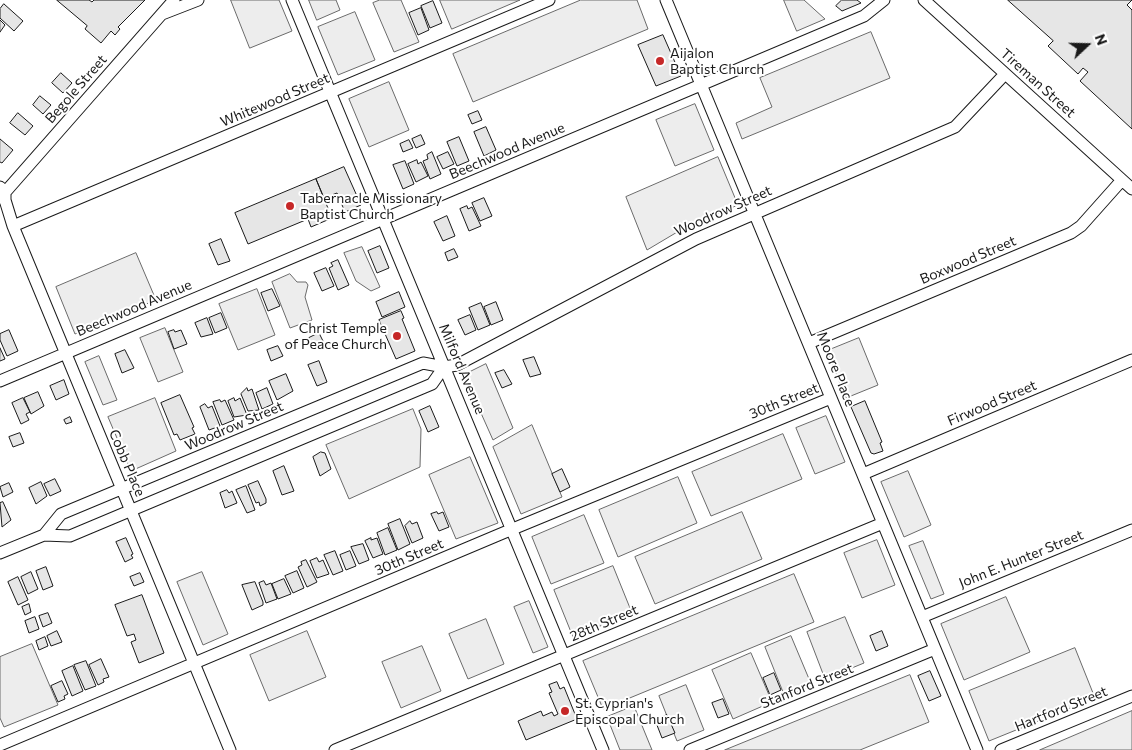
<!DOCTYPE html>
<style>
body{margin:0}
#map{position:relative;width:1132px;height:750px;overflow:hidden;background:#fff;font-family:Commissioner,sans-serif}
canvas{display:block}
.north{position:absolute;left:1062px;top:20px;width:50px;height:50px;-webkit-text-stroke:4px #fff;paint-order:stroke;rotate:69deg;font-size:14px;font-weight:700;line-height:20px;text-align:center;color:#1a1a1a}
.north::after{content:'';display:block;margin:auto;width:18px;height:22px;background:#1a1a1a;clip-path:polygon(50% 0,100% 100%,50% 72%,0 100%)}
</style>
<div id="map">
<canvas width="1132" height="750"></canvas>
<div class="north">N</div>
</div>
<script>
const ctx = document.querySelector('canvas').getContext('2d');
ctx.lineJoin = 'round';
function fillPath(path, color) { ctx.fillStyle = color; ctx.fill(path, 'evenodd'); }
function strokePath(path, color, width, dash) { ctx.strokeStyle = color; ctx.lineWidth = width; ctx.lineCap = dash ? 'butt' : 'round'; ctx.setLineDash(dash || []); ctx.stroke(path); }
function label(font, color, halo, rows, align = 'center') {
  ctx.font = font + ' Commissioner,sans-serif'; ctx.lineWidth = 4; ctx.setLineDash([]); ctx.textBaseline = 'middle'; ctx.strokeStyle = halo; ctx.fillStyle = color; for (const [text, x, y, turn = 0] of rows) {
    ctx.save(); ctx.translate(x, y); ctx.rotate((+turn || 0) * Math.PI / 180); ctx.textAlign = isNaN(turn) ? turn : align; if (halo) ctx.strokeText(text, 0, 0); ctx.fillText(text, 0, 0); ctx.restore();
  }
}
const green = new Path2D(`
 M231 0H279L292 31 250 48Z
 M309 0H336L340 10 317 20Z
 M380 0H401L419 42 394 52 373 3Z
 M440 0H520L452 29Z
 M581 0H637L648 29 473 102 453 54Z
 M784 0H804L825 19 797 31Z
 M355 12 375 60 338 75 318 27Z
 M871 32 890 78 742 139 736 123 772 107 760 78Z
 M389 82 409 130 369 147 349 99Z
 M695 104 714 150 675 166 656 120Z
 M718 157 738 205 684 228 647 250 626 197Z
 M362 247 380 287 371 291 356 281 344 253Z
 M136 253 156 300 75 334 56 287Z
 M290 274 297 282H306L308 285 305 297 312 320 290 328 272 282Z
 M257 289 275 335 238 350 219 304Z
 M165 328 183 372 158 382 140 338Z
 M859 338 878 385 846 398 827 351Z
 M99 356 117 400 103 405 85 362Z
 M486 364 513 428 493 440 464 375Z
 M155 398 176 451 131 471 108 417Z
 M413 409 421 429 420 467 349 499 326 445Z
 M826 416 845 462 815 474 796 428Z
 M532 425 562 497 521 514 493 447Z
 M783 434 802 479 711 516 692 472Z
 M470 457 498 523 456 539 429 475Z
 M908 471 931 525 904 537 881 482Z
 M678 477 697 523 618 557 599 510Z
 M742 512 762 559 655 604 635 557Z
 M584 515 604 563 551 584 532 537Z
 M877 540 895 585 862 598 844 553Z
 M923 541 944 594 931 599 909 546Z
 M613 566 632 613 573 637 554 590Z
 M202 572 228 634 203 645 177 582Z
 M794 574 814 622 603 709 583 661Z
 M1006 597 1030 652 964 680 941 624Z
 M529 601 548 647 533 653 514 607Z
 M845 617 864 663 825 679 807 632Z
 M486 619 504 664 468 679 449 634Z
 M307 631 326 677 269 701 250 655Z
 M791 636 812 686 785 697 765 647Z
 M32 644 58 705 4 727 0 718V657Z
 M422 646 441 691 401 708 382 662Z
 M1075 648 1095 698 989 741 969 691Z
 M751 653 772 702 733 719 712 670Z
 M910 675 929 722 860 750H725Z
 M686 685 704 730 677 741 659 696Z
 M634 706 652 750H620L607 717Z
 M1132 711V750H1040Z`);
fillPath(green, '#ededed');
strokePath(green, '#6a6a6a', 1);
const building = new Path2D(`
 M57 0H89L92 2 94 0H145L118 27 120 29 115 35 111 31 101 43 85 29 87 26Z
 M842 0H857L861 3 842 11 836 6Z
 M1008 0H1132L1127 5 1132 10V129L1080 81 1088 72 1083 68 1078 74 1048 46 1053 41Z
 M433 1 442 23 430 28 421 6Z
 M4 4 23 21 14 31 0 18V9Z
 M421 8 429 30 418 35 409 13Z
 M0 20 5 25 0 32Z
 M663 35 681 76 656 86 638 45Z
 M61 73 72 83 63 93 52 83Z
 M40 96 51 105 43 114 33 105Z
 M478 111 482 120 472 124 468 115Z
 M18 113 33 126 25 135 10 123Z
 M486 127 496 150 484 156 474 132Z
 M421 135 425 144 416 148 412 139Z
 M459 137 469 161 457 166 447 142Z
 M0 139 13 150 2 163 0 162Z
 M409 140 413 148 403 152 400 144Z
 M432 152 441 174 430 179 423 161 428 159 427 155Z
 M448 152 454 164 443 169 437 157Z
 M417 160 418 164 421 162 428 176 416 182 408 164Z
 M405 161 414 184 403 189 393 165Z
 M344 167 361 205 345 212 337 193 324 198 316 179Z
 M316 179 332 218 311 227 308 219 248 244 235 213Z
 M484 198 492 216 480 221 472 203Z
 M467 206 468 209 472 207 481 226 469 231 460 209Z
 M447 216 455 236 443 241 434 222Z
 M221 239 230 261 218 265 209 244Z
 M380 246 389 268 377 273 368 251Z
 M454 249 458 257 448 261 445 253Z
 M338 260 349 285 338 290 329 268 333 266 331 263Z
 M326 268 334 286 322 291 314 273Z
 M272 289 280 306 268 311 261 293Z
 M399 292 405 307 382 317 376 302Z
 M496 302 503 320 491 325 484 307Z
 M481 303 490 325 478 330 469 308Z
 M401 311 404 318 402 319 415 351 396 359 379 320Z
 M221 313 227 328 215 333 209 318Z
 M470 315 476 330 465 335 458 320Z
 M207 318 213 334 201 337 195 323Z
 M9 330 18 351 7 356 0 340V334Z
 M174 330 175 332 181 330 187 344 174 349 168 332Z
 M319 333 324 343 313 347 309 338Z
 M278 346 283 356 271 361 267 350Z
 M0 348 5 359 0 361Z
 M125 350 134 368 122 373 115 354Z
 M534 357 541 374 530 377 523 360Z
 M319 361 327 382 317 386 308 365Z
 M504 370 512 384 502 388 495 373Z
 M286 374 293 391 277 400 269 381Z
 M64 380 69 394 56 400 50 386Z
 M247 388 248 391 252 389 259 410 248 411 241 394Z
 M267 388 273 404 262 409 256 393Z
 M38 392 44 406 31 414 24 398Z
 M180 395 194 427 192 428 195 434 180 440 177 434 174 435 161 403Z
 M23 398 30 412 26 414 29 420 21 424 12 403Z
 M234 398 235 401 240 398 247 415 234 417 228 401Z
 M220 400 221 402 225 400 234 420 222 425 213 402Z
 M865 401 882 442 880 443 883 451 874 454 871 453 851 407Z
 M205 404 208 408 212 406 220 426 209 430 200 407Z
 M430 406 439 427 428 432 419 411Z
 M70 417 72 422 66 424 64 420Z
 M20 433 24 443 13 447 9 437Z
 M321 452 325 453 331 469 320 476 313 457Z
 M284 466 294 491 282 495 273 471Z
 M562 469 570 487 560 492 552 474Z
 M55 479 61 491 50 496 44 484Z
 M258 481 266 499V503L260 506 259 502 256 503 248 485Z
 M41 482 47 496 36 504 29 488Z
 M9 483 13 492 3 497 0 487Z
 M246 486 255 510 247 513 236 490Z
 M227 490 229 493 232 491 237 503 225 508 220 493Z
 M3 502 11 520 2 527 0 503Z
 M437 512 438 514 443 512 449 527 439 531 431 514Z
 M400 519 410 544 398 550 388 524Z
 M410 521 412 524 417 522 423 538 412 543 405 526Z
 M388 528 397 550 385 555 377 533Z
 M126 538 133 554 131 555 133 558 125 562 116 542Z
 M371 538V540L377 538 383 554 373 558 365 541Z
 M363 544 369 560 359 564 351 547Z
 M335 551 343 571 333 575 324 555Z
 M350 551 356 566 346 570 340 555Z
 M317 558 319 562 323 560 329 574 317 578 310 561Z
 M306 560 317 582 307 587 298 567 302 565 301 562Z
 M46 567 53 586 43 590 36 571Z
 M297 571 304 588 293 593 285 576Z
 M31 572 38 589 28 594 21 577Z
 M140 573 144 582 134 586 130 577Z
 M18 577 28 600 18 605 8 582Z
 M284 579 291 594 278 599 272 584Z
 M264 581 266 585 271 583 277 599 266 603 259 583Z
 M255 582 263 602V605L252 610 242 585Z
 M142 595 164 653 139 663 131 642 136 640 134 634 127 636 115 605Z
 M29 604 31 612 25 615 22 607Z
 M48 613 52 623 43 627 39 616Z
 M35 617 39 629 29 633 25 621Z
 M57 631 62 642 51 646 47 636Z
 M882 631 888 646 876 651 870 636Z
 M45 637 48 646 39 650 36 641Z
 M101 659 109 677 103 679 104 682 98 685 89 665Z
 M86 661 96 686 85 690 74 665Z
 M73 666 83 691 72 696 62 671Z
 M930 671 941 696 929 701 918 676Z
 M774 673 781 690 770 695 763 678Z
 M62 681 68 694 64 696 65 699 58 702 51 686Z
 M557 682 560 689 564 687 577 719 526 740 518 721 541 711 543 716 552 712 554 716 558 714 549 693 552 692 549 685Z
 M723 699 729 714 718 718 712 703Z
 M667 715 675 733 662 738 655 720Z`);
fillPath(building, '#e6e6e6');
strokePath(building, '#1a1a1a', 1);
const minor = new Path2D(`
 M292 0 603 750
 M666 0 977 750
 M924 0 1132 189
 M162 14 198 0
 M0 187 5 192V200L13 226 230 750
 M0 198 174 0
 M13 226 549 0
 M809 343 1071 233 1081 226 1122 180
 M0 381 864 16 884 0
 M863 474 1132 360
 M44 535 70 536 432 384 444 367
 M0 553 44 535 61 514 423 363 444 367 457 365 696 239 955 127 1005 74
 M922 617 1132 530
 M0 745 503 533 831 398
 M335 750 883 523
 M690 750 935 649
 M1001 750 1132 696`);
strokePath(minor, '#1a1a1a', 13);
strokePath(minor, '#fff', 11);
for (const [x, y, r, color] of [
 [660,61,5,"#c62828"],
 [290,206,5,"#c62828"],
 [397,336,5,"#c62828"],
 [565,711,5,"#c62828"]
]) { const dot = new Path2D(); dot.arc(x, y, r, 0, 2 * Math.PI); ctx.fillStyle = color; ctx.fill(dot); strokePath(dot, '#fff', 2); }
label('14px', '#1a1a1a', '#fff', [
 ["Aijalon",670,53],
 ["Baptist Church",670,69],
 ["Tabernacle Missionary",300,198],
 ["Baptist Church",300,214],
 ["Christ Temple",387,328,"right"],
 ["of Peace Church",387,344,"right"],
 ["St. Cyprian's",575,703],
 ["Episcopal Church",575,719]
], 'left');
label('14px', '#1a1a1a', '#fff', [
 ["Tireman Street",1038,83,42],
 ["Begole Street",76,89,-49],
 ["Whitewood Street",275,100,-23],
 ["Beechwood Avenue",507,151,-23],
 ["Woodrow Street",723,211,-24],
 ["Boxwood Street",968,260,-23],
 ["Beechwood Avenue",134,308,-23],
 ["Milford Avenue",462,369,67],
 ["Moore Place",836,369,68],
 ["30th Street",784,401,-22],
 ["Firwood Street",992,403,-23],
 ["Woodrow Street",234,426,-23],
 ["Cobb Place",127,463,67],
 ["30th Street",409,557,-23],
 ["John E. Hunter Street",1021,559,-22],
 ["28th Street",604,623,-23],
 ["Stanford Street",807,686,-22],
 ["Hartford Street",1061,709,-22]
]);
</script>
